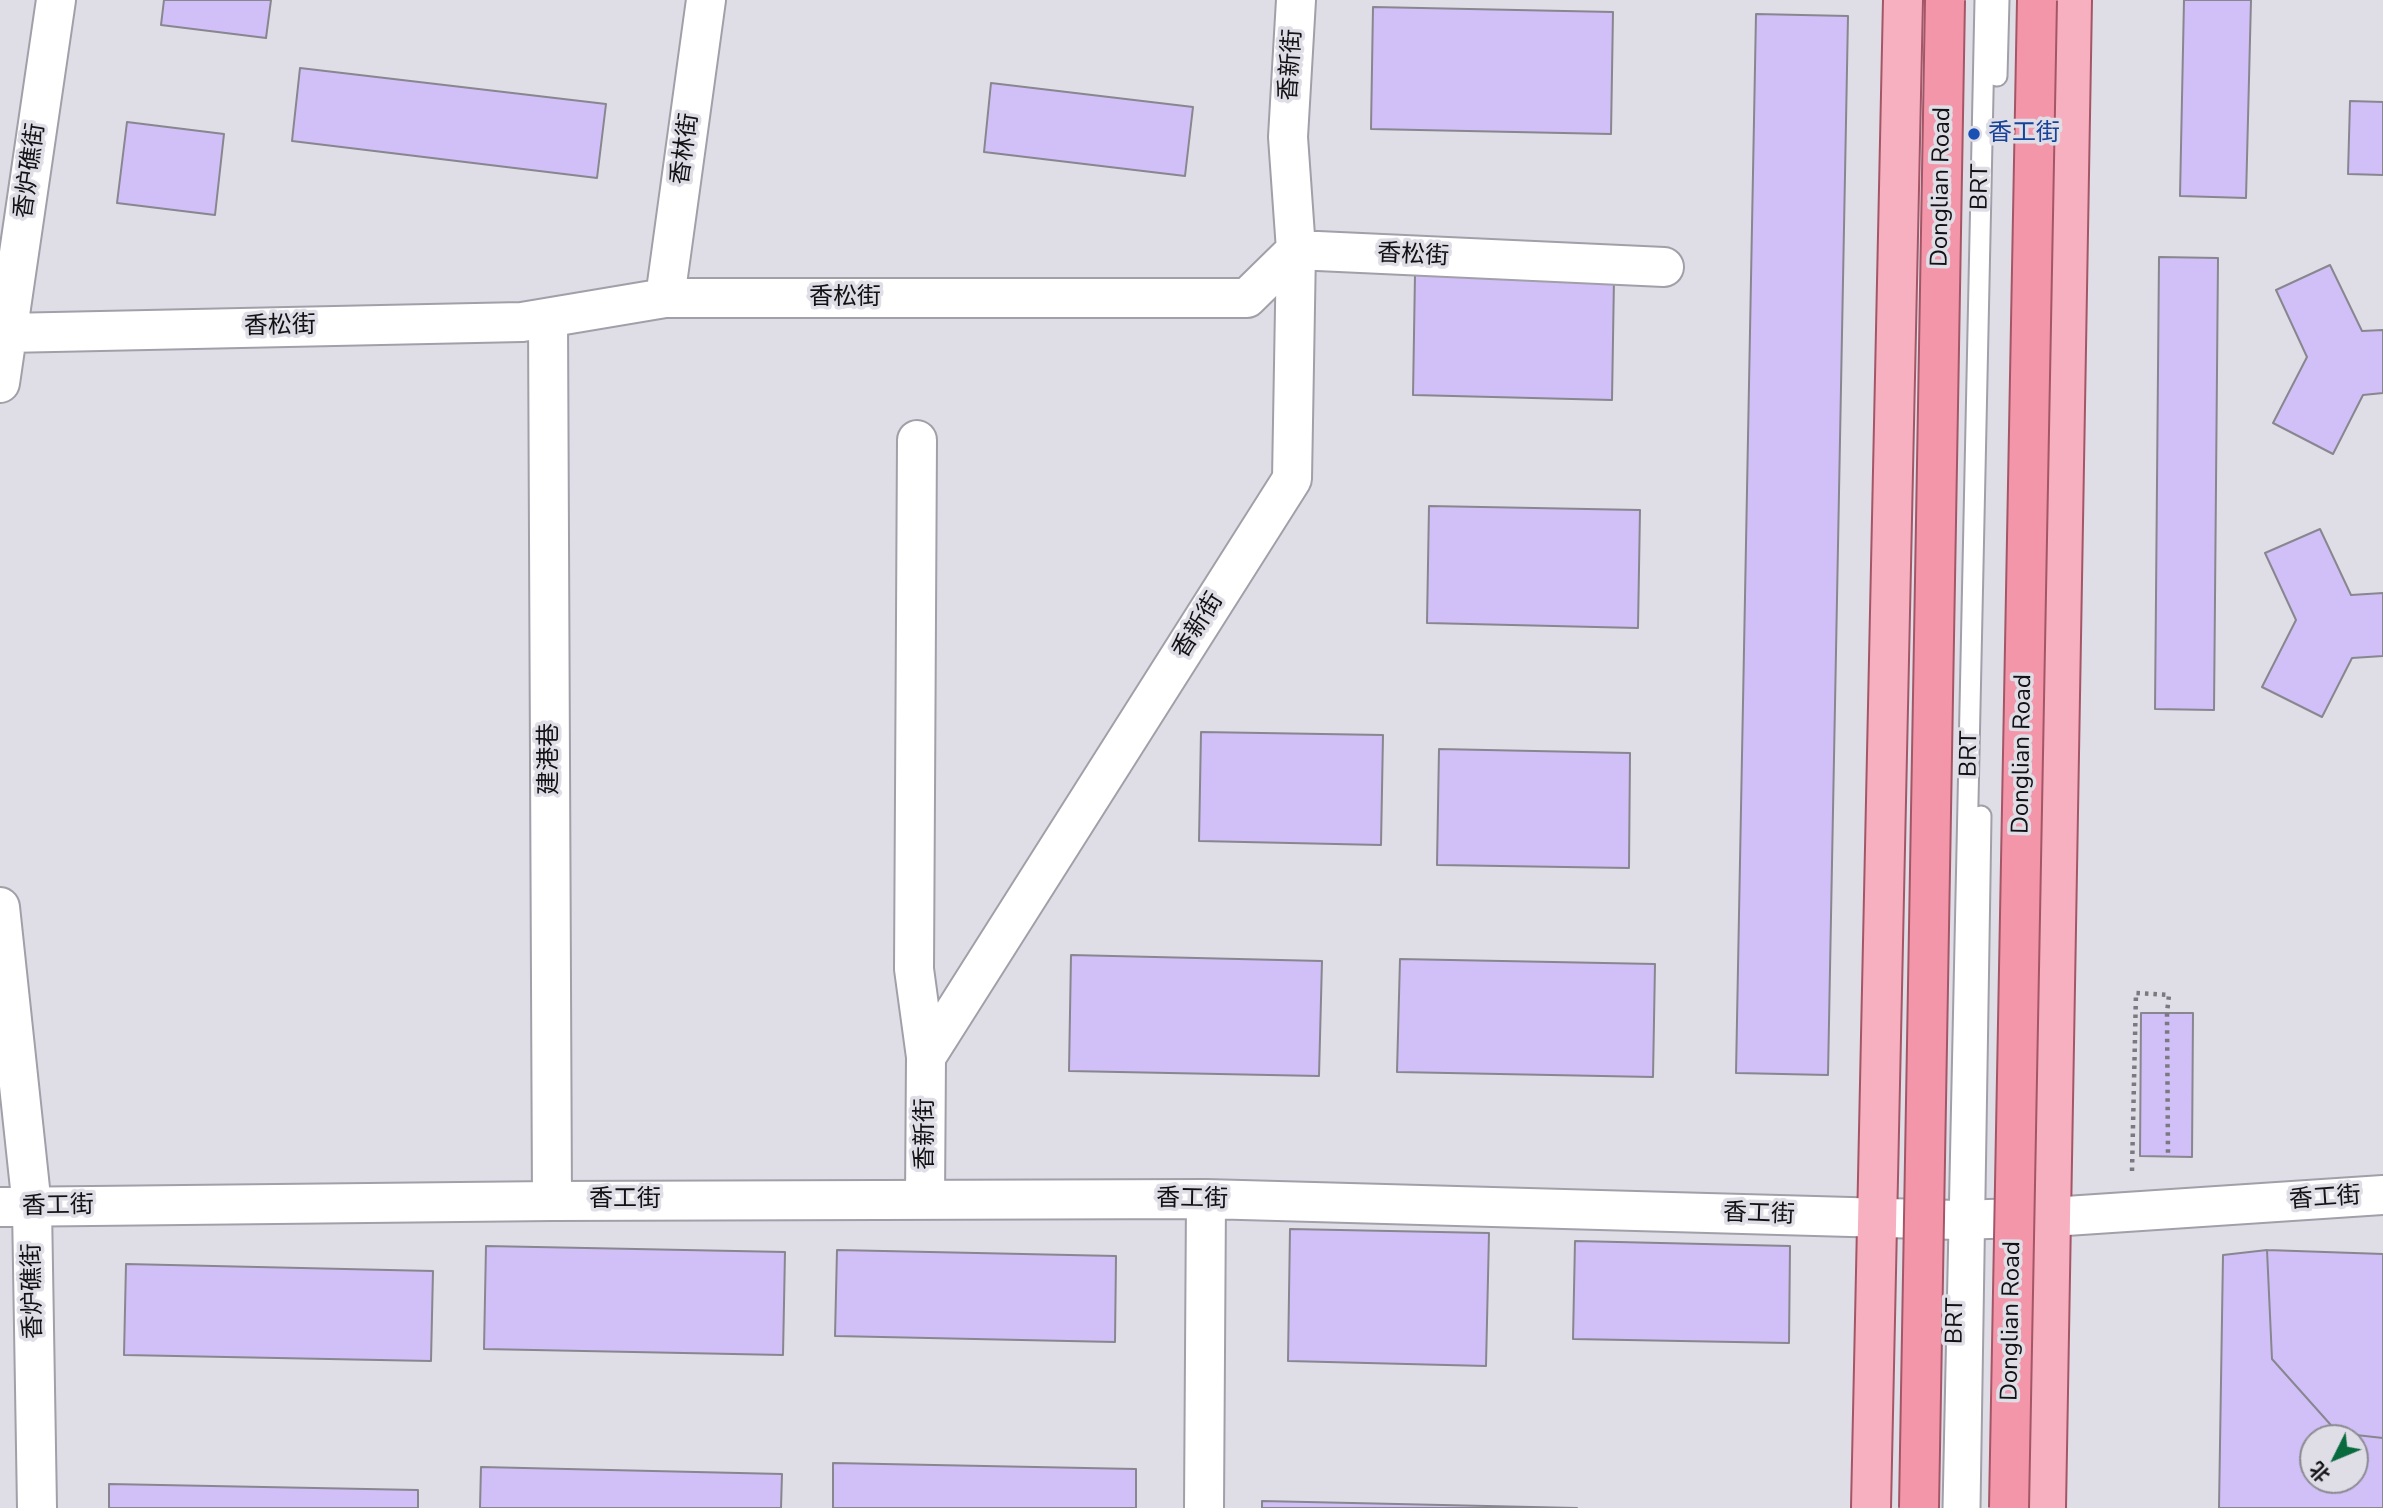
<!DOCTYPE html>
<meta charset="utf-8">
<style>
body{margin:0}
#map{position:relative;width:2383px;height:1508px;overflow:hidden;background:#dfdde6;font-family:"Nunito Sans","Noto Sans SC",sans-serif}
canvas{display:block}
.north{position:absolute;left:2299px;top:1424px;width:70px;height:70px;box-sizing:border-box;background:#dfdde6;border:2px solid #8d8b92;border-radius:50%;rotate:227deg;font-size:19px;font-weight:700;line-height:28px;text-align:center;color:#121114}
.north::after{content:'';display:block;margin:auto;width:24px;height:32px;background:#096a3e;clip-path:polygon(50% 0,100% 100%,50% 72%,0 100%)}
</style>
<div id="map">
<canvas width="2383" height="1508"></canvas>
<div class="north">北</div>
</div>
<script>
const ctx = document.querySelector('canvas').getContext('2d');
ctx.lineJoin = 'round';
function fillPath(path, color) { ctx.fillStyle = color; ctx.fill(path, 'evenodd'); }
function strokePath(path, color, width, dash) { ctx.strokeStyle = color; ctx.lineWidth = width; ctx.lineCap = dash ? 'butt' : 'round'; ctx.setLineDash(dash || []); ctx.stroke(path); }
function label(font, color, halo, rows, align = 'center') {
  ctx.font = font + ' "Nunito Sans","Noto Sans SC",sans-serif'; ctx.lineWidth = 7; ctx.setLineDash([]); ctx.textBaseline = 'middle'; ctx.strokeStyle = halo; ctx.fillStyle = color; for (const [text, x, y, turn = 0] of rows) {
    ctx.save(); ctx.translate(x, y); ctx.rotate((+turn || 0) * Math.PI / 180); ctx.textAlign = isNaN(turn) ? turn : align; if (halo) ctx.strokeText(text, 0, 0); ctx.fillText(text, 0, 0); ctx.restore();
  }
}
const building = new Path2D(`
 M164 0H271L266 38 161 25Z
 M2184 0H2251L2246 198 2180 196Z
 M1373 7 1613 12 1611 134 1371 129Z
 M1756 14 1848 16 1828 1075 1736 1073Z
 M300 68 606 104 597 178 292 141Z
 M991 83 1193 107 1185 176 984 152Z
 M2350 101 2383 102V175L2348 174Z
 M127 122 224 134 215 215 117 203Z
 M2159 257 2218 258 2214 710 2155 709Z
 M2330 265 2362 331 2383 330V393L2363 395 2333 454 2273 423 2307 357 2276 290Z
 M1415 274 1614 278 1612 400 1413 395Z
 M1429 506 1640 510 1638 628 1427 623Z
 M2320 529 2351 595 2383 593V656L2352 658 2322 717 2262 687 2296 620 2265 553Z
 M1201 732 1383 735 1381 845 1199 841Z
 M1439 749 1630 753 1629 868 1437 865Z
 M1071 955 1322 961 1319 1076 1069 1071Z
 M1400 959 1655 964 1653 1077 1397 1072Z
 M2141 1013H2193L2192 1157 2140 1156Z
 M1290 1229 1489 1233 1486 1366 1288 1361Z
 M1575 1241 1790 1246 1789 1343 1573 1339Z
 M486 1246 785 1252 783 1355 484 1349Z
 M837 1250 1116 1256 1115 1342 835 1336Z
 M2267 1250 2272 1359 2338 1433 2383 1438V1508H2219L2223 1255ZM2313 1438H2355V1480H2313Z
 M2267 1250 2383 1254V1438L2338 1433 2272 1359Z
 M126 1264 433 1271 431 1361 124 1355Z
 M833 1463 1136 1469V1508H833Z
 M481 1467 782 1474 781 1508H480Z
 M109 1484 418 1490V1508H109Z
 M1262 1501 1577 1508H1262Z`);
fillPath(building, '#d0c0f7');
strokePath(building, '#88868e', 2);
const service = new Path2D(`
 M1997 76 1999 0
 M1953 1508 1985 0
 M1970 1508 1981 816`);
const minor = new Path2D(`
 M665 298 706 0
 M548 318 552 1201
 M7 333 522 322 665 298H1247L1296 250 1664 267
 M0 383 56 0
 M917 440 914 969 926 1057
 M0 907 32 1207 37 1508
 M925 1200 926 1057 1292 479 1296 250 1288 137 1296 0
 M0 1207 552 1201 1206 1199 1958 1220 2051 1217 2383 1195
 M1204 1508 1206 1199`);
const primary = new Path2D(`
 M1871 1508 1903 0
 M2046 1508 2072 0`);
strokePath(service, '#a19fa8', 23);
strokePath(minor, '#a19fa8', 42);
strokePath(primary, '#a45667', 42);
strokePath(new Path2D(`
 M2132 1171 2136 993 2169 995 2167 1013 2168 1156`), '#7a797f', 4.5, [3.5, 5]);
strokePath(service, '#fff', 19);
strokePath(minor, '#fff', 38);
strokePath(primary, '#f7b0bf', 38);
const trunkBridge = new Path2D(`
 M1919 1508 1945 0
 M2009 1508 2037 0`);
strokePath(trunkBridge, '#a45667', 42, []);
strokePath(trunkBridge, '#f496aa', 38);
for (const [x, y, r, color] of [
 [1974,134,7,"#1a4fb4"]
]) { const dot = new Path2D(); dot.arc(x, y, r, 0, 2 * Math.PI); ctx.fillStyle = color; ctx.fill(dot); strokePath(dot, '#dfdde6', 2.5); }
label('24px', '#121114', '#dfdde6', [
 ["香新街",1292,65,-86],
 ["香林街",686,149,-82],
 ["香炉礁街",31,171,-82],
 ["Donglian Road",1942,187,-89],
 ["BRT",1981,187,-89],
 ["香松街",1413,256,3],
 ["香松街",845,298],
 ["香松街",280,327,-1],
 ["香新街",1199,626,-58],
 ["BRT",1970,754,-89],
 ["Donglian Road",2023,754,-89],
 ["建港巷",550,759,-90],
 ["香新街",926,1134,-90],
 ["香工街",2325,1199,-4],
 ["香工街",625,1200],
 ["香工街",1192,1200,1],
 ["香工街",58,1207,-1],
 ["香工街",1759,1215,2],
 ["香炉礁街",34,1291,-91],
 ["BRT",1956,1321,-89],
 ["Donglian Road",2012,1321,-89]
]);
label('24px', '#164399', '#dfdde6', [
 ["香工街",1988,134]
], 'left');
</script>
